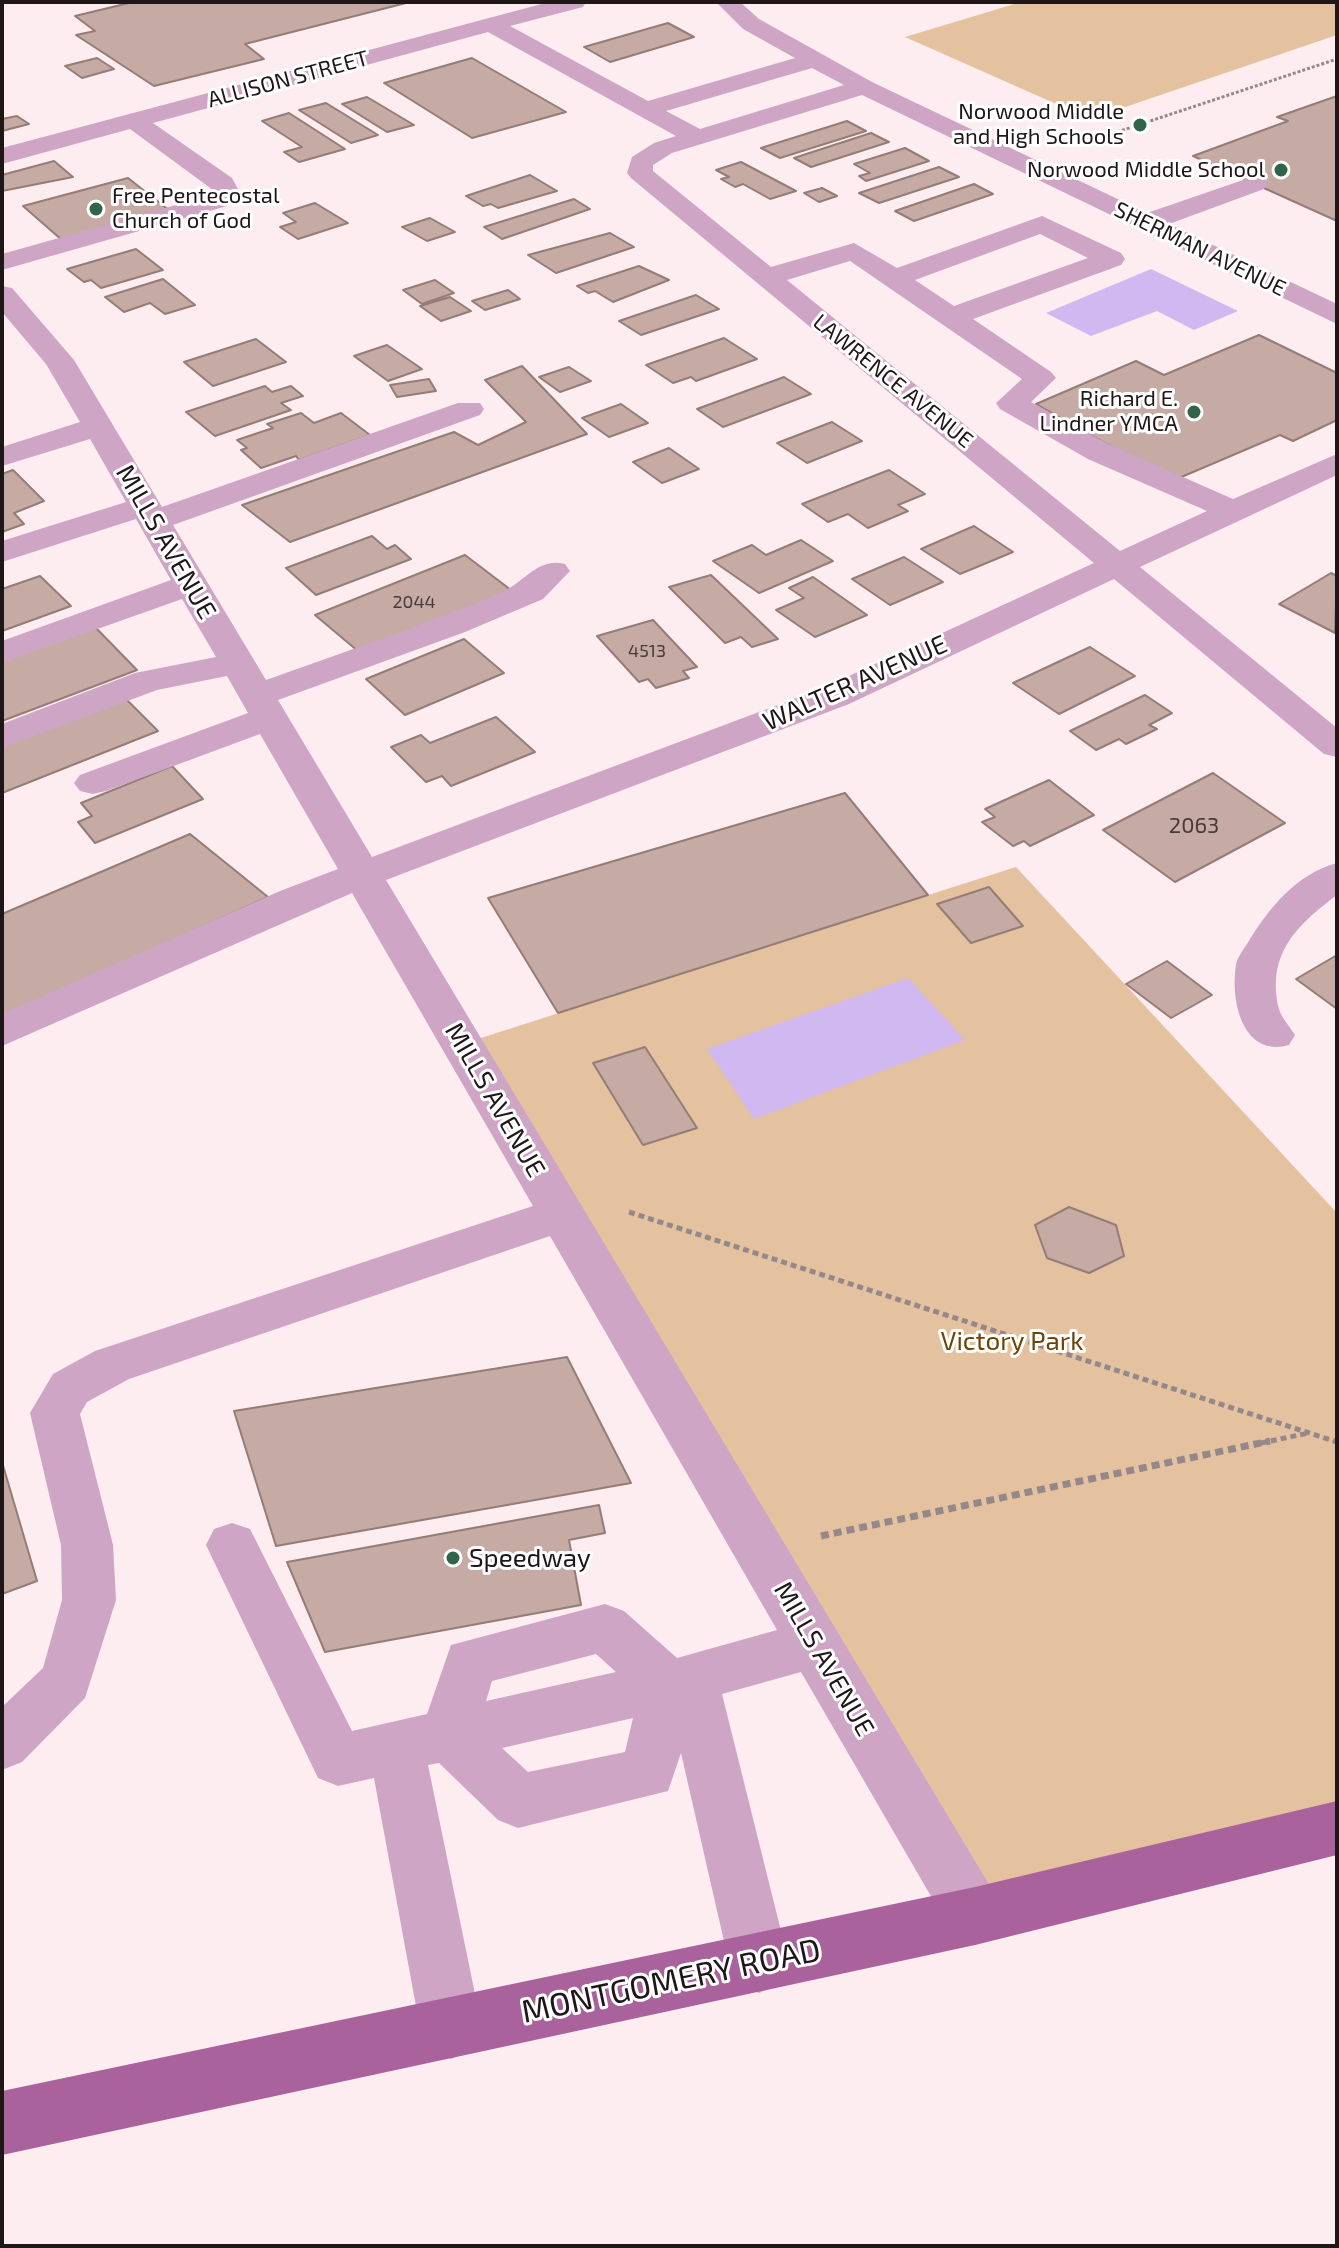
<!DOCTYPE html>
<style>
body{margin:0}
#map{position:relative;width:1339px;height:2248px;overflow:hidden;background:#feedf0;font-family:"Exo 2",sans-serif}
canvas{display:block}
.frame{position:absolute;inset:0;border:4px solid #1f1618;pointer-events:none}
</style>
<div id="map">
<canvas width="1339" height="2248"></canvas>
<div class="frame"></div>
</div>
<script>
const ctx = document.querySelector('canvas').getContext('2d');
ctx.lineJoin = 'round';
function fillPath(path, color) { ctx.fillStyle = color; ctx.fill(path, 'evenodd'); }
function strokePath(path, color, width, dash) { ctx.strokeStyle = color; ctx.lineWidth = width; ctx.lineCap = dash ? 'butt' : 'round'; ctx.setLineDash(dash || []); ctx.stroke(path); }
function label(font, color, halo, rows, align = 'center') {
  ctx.font = font + ' "Exo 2",sans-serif'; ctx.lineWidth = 6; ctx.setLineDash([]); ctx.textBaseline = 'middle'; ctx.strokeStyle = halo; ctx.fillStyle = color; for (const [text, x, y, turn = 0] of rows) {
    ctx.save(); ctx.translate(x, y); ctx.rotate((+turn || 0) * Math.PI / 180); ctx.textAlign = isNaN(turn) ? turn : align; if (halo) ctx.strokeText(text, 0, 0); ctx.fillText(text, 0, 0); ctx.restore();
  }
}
fillPath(new Path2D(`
 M1021 2H1337V35L1090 119 905 37Z
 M1016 867 1337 1213V1828L975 1916 462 1044Z`), '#e5c29f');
fillPath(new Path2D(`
 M1151 269 1238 311 1194 330 1157 311 1091 336 1046 313Z
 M908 978 965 1040 754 1119 707 1049Z`), '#d0b8f1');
const building = new Path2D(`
 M133 2H410L245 44 264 59 154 86 76 35 95 31 75 16Z
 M668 23 694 37 610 62 584 47Z
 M97 58 114 69 82 78 65 66Z
 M472 58 566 112 472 138 384 83Z
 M1337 96V221L1193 156 1288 121 1277 117Z
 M367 97 414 125 387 132 342 104Z
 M326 103 378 135 351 143 299 110Z
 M289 113 345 149 299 162 284 152 302 147 262 121Z
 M17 116 29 124 2 131V119Z
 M847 121 866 131 780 158 761 148Z
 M871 133 889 142 811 167 794 158Z
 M905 148 929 161 866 181 859 176 870 173 854 164Z
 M54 161 73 177 2 191V175Z
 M741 162 796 191 770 199 743 184 735 187 721 179 729 177 716 170Z
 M939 167 959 177 879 203 859 193Z
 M530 175 557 191 498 208 491 204 483 206 466 196Z
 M128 178 170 211 63 241 23 206Z
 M974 184 993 194 914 221 895 211Z
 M822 188 837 196 819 202 804 193Z
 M574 199 590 209 502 239 484 227Z
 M315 203 348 223 298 239 280 227 296 222 283 213Z
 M430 218 455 232 427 241 402 227Z
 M610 233 634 247 556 273 528 255Z
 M136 249 163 270 101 288 91 280 84 282 67 269Z
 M639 266 669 280 613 302 595 291 588 293 577 286Z
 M163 279 195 305 165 314 150 303 124 312 105 297Z
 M435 280 454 293 422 304 403 290Z
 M508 290 520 299 485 310 472 301Z
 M696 295 719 309 641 335 619 321Z
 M450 297 471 311 441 321 420 306Z
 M1259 335 1337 373V420L1293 441 1280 435 1172 481 1036 404 1136 361 1164 375Z
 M724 338 757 359 696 381 691 377 673 383 646 365Z
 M256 339 286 362 213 386 184 362Z
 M387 345 422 369 388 381 354 356Z
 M522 366 587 434 290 542 242 505 454 432 478 445 526 422 485 380Z
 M569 367 591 381 560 392 539 377Z
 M784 377 811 394 723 427 697 409Z
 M429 379 436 391 397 397 390 385Z
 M265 386 272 392 291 386 303 396 281 403 291 410 215 436 186 412Z
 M621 404 648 423 609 437 582 418Z
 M301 413 314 423 341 413 370 435 299 460 296 456 261 468 241 450 247 448 237 440 273 428 267 424Z
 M832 422 862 441 807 463 777 443Z
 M669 448 699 469 662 483 633 462Z
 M13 470 44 501 14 513 24 524 2 532V474Z
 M889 470 925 494 898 505 908 511 868 528 848 514 828 522 802 504Z
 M974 526 1013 552 960 574 921 549Z
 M372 536 387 549 395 545 411 559 316 595 286 568Z
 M801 540 833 561 759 593 713 561 752 545 766 555Z
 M465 555 511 590 359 652 315 615Z
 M904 557 943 582 890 605 852 579Z
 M1331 573 1337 576 1335 633 1279 604Z
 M711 575 778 639 752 647 741 637 725 643 669 587Z
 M40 576 71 606 2 631V589Z
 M813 577 867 615 815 637 776 610 804 598 789 588Z
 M653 620 697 667 683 671 689 678 656 688 648 679 639 682 597 636Z
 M95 627 137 670 2 721V661Z
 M464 639 504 673 405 715 366 679Z
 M1090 647 1135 676 1059 714 1013 683Z
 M1145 695 1172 713 1149 725 1157 729 1126 744 1119 739 1096 750 1070 731Z
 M125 698 158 731 2 793V745Z
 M496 717 535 752 451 786 442 776 426 782 391 747 421 735 430 743Z
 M172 766 203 799 95 843 78 822 92 816 81 803Z
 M1213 773 1285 823 1175 882 1103 830Z
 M1049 780 1094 815 1030 846 1024 841 1013 846 982 822 995 817 985 809Z
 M845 793 928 895 558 1013 488 898Z
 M190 834 268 897 2 1018V914Z
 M989 887 1023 926 971 943 937 904Z
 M1337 955V1009L1296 979Z
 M1167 961 1212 995 1171 1018 1126 984Z
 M645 1047 697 1128 643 1145 593 1063Z
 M1069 1207 1116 1225 1124 1256 1089 1273 1047 1258 1035 1225Z
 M567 1357 631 1483 276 1546 234 1411Z
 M2 1462 37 1581 2 1594Z
 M599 1505 605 1533 569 1540 581 1605 325 1652 287 1562Z`);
fillPath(building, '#c5aba4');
strokePath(building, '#957c76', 2);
strokePath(new Path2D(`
 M1084 143 1337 59`), '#95888b', 3, [3, 2]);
strokePath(new Path2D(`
 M629 1212 1337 1442
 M1261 1443 1309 1433`), '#95888b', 5, [6, 4]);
strokePath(new Path2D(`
 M821 1536 1270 1441`), '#95888b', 7, [8, 5]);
fillPath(new Path2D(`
 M549 2H586L583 7 510 26 648 101 795 58 743 29 716 2H740L759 19 872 82 1147 213 1246 179H1264L1268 184 1264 189 1169 224 1337 304V324L862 95 672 153 653 165V171L771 267 854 243 897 268 1042 216 1121 253 1125 259 1121 265 973 319 1051 372 1056 378 1031 402 1110 445 1233 499 1337 454V475L1140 567 1337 728V757L1324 754 1114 579 849 704 386 880 996 1896 1005 1916 996 1936 975 1945 954 1936 801 1672 722 1694 789 1963 780 1984 759 1993 738 1984 729 1963 681 1753 668 1791 518 1828 498 1820 439 1763 428 1765 482 2028 473 2050 451 2059 429 2050 420 2028 374 1778 338 1786 318 1778 206 1545 214 1529 232 1523 250 1529 352 1731 427 1714 451 1645 605 1604 624 1611 677 1658 777 1630 550 1236 129 1379 87 1402 80 1414 113 1545 116 1600 85 1698 22 1762 2 1770V1707L43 1668 62 1600 61 1545 30 1413 53 1374 95 1351 533 1206 352 893 2 1046V1014L280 891 338 869 260 734 106 791 93 794 80 791 74 783 80 775 248 713 227 676 157 690 2 748V724L135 673 216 657 182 599 2 663V641L171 580 136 519 2 562V541L126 502 90 439 2 466V447L80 422 46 364 2 312V286L12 288 74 360 162 507 458 403H480L484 409 480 415 173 525 266 680C345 652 424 625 502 592 525 582 538 557 565 564L570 571 543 599 465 632 278 700 372 857 823 688 1094 563 631 178 627 173 632 157 654 143 676 136 488 32 153 123 232 178 239 191 227 206 2 270V254L187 202 213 190 130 129 2 164V148ZM812 68 844 85 700 129 666 111ZM1040 234 1088 258 954 306 915 280ZM850 261 1022 379 996 403 1000 409 1088 459 1207 511 1120 551 787 280ZM596 1654 616 1672 486 1701 492 1681ZM633 1718 625 1752 528 1772 502 1748Z
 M1337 863V895C1297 925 1266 954 1279 1009 1281 1017 1290 1027 1295 1035L1289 1045C1243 1058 1230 1001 1236 965 1237 958 1243 950 1247 944 1268 909 1296 874 1337 863Z`), '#cea5c4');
fillPath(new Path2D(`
 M1337 1801V1855L975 1945 2 2155V2091L975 1887Z`), '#aa629c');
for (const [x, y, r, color] of [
 [1140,125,8,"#316449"],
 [1281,170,8,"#316449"],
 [96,209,8,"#316449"],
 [1194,412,8,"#316449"],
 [453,1558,8,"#316449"]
]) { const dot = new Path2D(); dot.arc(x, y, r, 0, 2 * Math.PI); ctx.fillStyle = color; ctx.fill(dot); strokePath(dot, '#fff', 3); }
label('18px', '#483b3b', null, [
 ["2044",414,602],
 ["4513",647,651]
]);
label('22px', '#1f1618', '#fff', [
 ["ALLISON STREET",288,79,-15],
 ["SHERMAN AVENUE",1200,249,26],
 ["LAWRENCE AVENUE",893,381,39]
]);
label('22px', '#1f1618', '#fff', [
 ["Norwood Middle",1124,112],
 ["and High Schools",1124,137],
 ["Norwood Middle School",1265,170],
 ["Free Pentecostal",112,196,"left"],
 ["Church of God",112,221,"left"],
 ["Richard E.",1178,399],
 ["Lindner YMCA",1178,424]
], 'right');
label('22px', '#483b3b', null, [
 ["2063",1194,826]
]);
label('26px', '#1f1618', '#fff', [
 ["MILLS AVENUE",166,542,60],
 ["WALTER AVENUE",855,683,-24],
 ["MILLS AVENUE",495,1100,60],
 ["MILLS AVENUE",824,1659,60]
]);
label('26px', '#6e4307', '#fff', [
 ["Victory Park",1012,1341]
]);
label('26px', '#1f1618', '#fff', [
 ["Speedway",469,1558]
], 'left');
label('32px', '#1f1618', '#fff', [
 ["MONTGOMERY ROAD",671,1981,-12]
]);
</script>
